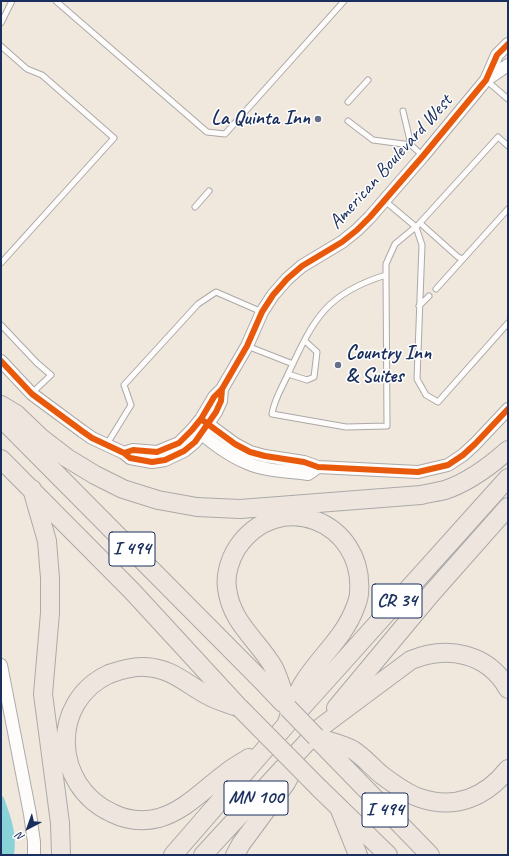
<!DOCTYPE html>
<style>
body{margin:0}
#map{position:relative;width:509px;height:856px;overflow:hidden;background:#f0e8dd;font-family:Caveat,sans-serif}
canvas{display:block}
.frame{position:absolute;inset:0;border:2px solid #1b2f5e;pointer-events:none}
.north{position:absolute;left:8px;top:808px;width:40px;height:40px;-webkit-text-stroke:3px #fff;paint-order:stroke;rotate:221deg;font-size:11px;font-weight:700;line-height:16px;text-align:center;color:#1b2f5e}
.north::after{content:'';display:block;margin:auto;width:14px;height:18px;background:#1b2f5e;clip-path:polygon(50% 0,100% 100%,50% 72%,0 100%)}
</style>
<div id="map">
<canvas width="509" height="856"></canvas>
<div class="frame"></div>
<div class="north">N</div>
</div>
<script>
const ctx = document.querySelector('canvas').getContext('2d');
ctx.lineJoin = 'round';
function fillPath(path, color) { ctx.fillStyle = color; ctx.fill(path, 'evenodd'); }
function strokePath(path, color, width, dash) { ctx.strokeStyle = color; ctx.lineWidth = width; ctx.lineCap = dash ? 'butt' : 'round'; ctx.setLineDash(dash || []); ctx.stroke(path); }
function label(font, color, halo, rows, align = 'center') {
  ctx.font = font + ' Caveat,sans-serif'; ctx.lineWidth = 3; ctx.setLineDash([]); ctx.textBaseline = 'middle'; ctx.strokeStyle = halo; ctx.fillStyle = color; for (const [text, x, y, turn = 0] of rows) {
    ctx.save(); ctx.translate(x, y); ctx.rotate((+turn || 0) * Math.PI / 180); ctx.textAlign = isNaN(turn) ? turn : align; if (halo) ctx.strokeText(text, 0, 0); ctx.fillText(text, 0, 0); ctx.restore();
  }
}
fillPath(new Path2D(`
 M1 795 4 798C11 818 17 833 14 855H1Z`), '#89d2d7');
const service = new Path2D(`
 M56 1 207 132 225 134 344 1
 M1 23 12 1
 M1 46 27 69 42 75 114 138 1 263
 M486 80 508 99
 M348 102 368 80
 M403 111 411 145
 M348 121 373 140 411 145 423 156
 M385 201 416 227 422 245 417 379 426 395 438 402 508 323
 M195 207 209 191
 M420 223 458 257 463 259 508 209
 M386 275C327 293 314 318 289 372 283 386 274 399 272 414L346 427 387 426 386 275V264L395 244 418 225 498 137 508 146
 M436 289 463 259
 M419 306 429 296
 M1 325 37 363 51 375 32 393
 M247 346 293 364
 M288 374 307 380 314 377 317 352 305 341
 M107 444 131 405 124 385 198 304 216 292 262 312`);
const tertiary = new Path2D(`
 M486 80 508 65
 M1 361 32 394 82 431 92 438 124 453 130 458 152 462 165 460 184 451 195 442 216 412 221 401 222 389
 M201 419 235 444 250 452 265 456 304 462 318 467 418 472 448 465 463 455 475 444 508 409
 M195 429C211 441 227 455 247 463 265 471 288 471 308 474L318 467
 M124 453 133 450 157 452 179 443 192 430 201 419 214 397 222 389 247 346 262 312 273 295 287 279 302 266 342 242 357 230 370 217 423 156 486 80 497 55 508 44
 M1 665 30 814 34 842V855`);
const motorway = new Path2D(`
 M1 405 16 414 41 438 67 458 95 475 123 489 158 500 197 507 240 509 421 495C429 493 437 492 445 490 469 482 489 467 508 450
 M1 418 262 681 283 703
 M1 459 132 591 237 705
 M32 489 47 541 50 578V613L43 694 60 823 61 855
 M240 708C230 704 217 701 207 695 185 683 171 668 145 667 132 666 120 670 109 674 49 702 53 786 112 813 126 820 143 822 159 818 186 810 204 789 226 773 233 767 241 763 249 758
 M336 708 431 594 508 507
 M286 725C291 712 295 697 302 685 318 658 344 638 355 608 357 603 359 598 359 593 365 521 278 487 237 548 230 559 225 575 227 588 231 623 258 640 274 668 280 680 284 696 288 708
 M316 737C327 741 342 744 353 750 364 757 373 768 383 776 394 784 407 794 420 798 455 810 486 797 508 769
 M317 739 430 855
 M319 788 388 855
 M340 810 358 855
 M173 855 286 725 508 478
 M203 855 321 727 411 660C447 645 488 653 508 689
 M235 855 241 844 286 783 294 768`);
strokePath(service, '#aba9a9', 7);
strokePath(tertiary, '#aba9a9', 14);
strokePath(motorway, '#aba9a9', 20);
strokePath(service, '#fdfcfa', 5);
strokePath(tertiary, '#fdfcfa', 12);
strokePath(motorway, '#eee6de', 18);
const motorwayBridge = new Path2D(`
 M240 708 319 788
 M288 708 316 737`);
strokePath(motorwayBridge, '#aba9a9', 20, []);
strokePath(motorwayBridge, '#eee6de', 18);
strokePath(new Path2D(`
 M1 361 32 394 82 431 92 438 124 453 130 458 152 462 165 460 184 451 195 442 216 412 221 401 222 389
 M201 419 235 444 250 452 265 456 304 462 318 467 418 472 448 465 463 455 475 444 508 409
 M124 453 133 450 157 452 179 443 192 430 201 419 214 397 222 389 247 346 262 312 273 295 287 279 302 266 342 242 357 230 370 217 423 156 486 80 497 55 508 44`), '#e8590c', 6);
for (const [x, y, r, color] of [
 [318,119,4,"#66708a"],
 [338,365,4,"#66708a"]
]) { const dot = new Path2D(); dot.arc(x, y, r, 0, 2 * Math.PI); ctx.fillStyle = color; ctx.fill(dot); strokePath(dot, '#fff', 1.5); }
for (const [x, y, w] of [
 [132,549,46],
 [397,601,50],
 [256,798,64],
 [385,810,46]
]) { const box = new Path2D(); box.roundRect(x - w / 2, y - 17, w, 34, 3); ctx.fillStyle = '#fff'; ctx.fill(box); strokePath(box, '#1b2f5e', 1); }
label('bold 19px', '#1b2f5e', null, [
 ["I 494",132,549],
 ["CR 34",397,601],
 ["MN 100",256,798],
 ["I 494",385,810]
]);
label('bold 20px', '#1b2f5e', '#fff', [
 ["La Quinta Inn",310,119],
 ["Country Inn",346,354,"left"],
 ["& Suites",346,377,"left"]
], 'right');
label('20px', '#1b2f5e', '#fff', [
 ["American Boulevard West",391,162,-48]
]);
</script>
